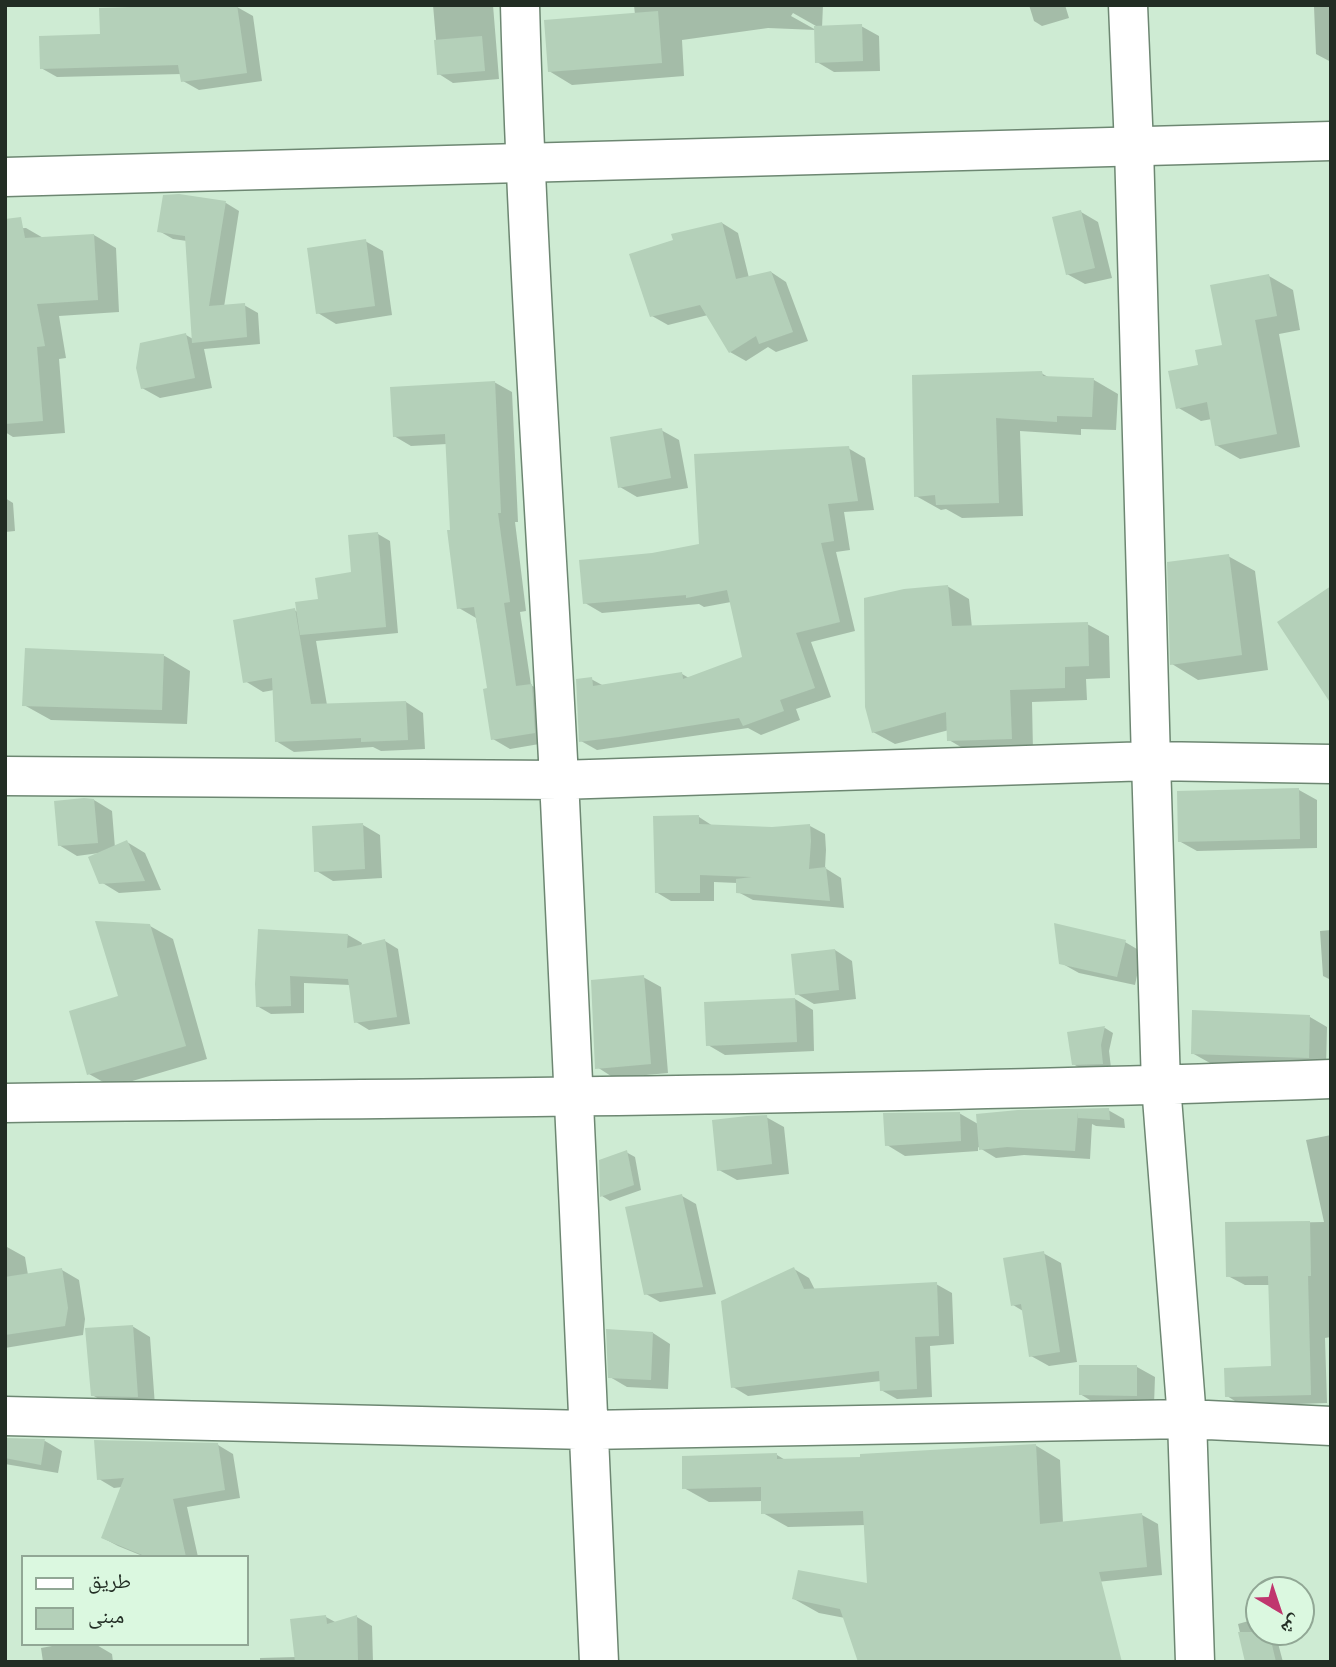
<!DOCTYPE html>
<meta charset="utf-8">
<style>
body{margin:0}
#map{position:relative;width:1336px;height:1667px;overflow:hidden;background:#ceebd3;font-family:"Noto Sans","Noto Naskh Arabic",sans-serif}
canvas{display:block}
.frame{position:absolute;inset:0;border:7px solid #222d24;pointer-events:none}
.legend{position:absolute;left:21px;top:1555px;width:228px;height:91px;box-sizing:border-box;background:#dbf8e0;border:2px solid #91a795;margin:0;padding:9px 12px;list-style:none;font-size:21px;color:#222d24}
.legend li{display:flex;align-items:center;gap:14px;height:35px}
.legend b{width:35px;border:2px solid #91a795}
.north{position:absolute;left:1245px;top:1576px;width:70px;height:70px;box-sizing:border-box;background:#dbf8e0;border:2px solid #91a795;border-radius:50%;rotate:141deg;font-size:19px;font-weight:700;line-height:28px;text-align:center;color:#222d24}
.north::after{content:'';display:block;margin:auto;width:24px;height:32px;background:#c0366e;clip-path:polygon(50% 0,100% 100%,50% 72%,0 100%)}
</style>
<div id="map">
<canvas width="1336" height="1667"></canvas>
<div class="frame"></div>
<ul class="legend">
<li><b style="height:9px;background:#fff"></b>طريق</li>
<li><b style="height:19px;background:#b4d0b9"></b>مبنى</li>
</ul>
<div class="north">ش</div>
</div>
<script>
const ctx = document.querySelector('canvas').getContext('2d');
ctx.lineJoin = 'round';
function fillPath(path, color) { ctx.fillStyle = color; ctx.fill(path, 'evenodd'); }
function strokePath(path, color, width, dash) { ctx.strokeStyle = color; ctx.lineWidth = width; ctx.lineCap = dash ? 'butt' : 'round'; ctx.setLineDash(dash || []); ctx.stroke(path); }
fillPath(new Path2D(`
 M433 5H493L499 79 453 83 439 74Z
 M634 5H823L822 28 861 26 879 36 880 71 834 72 817 62 816 30 768 28 682 40 684 76 572 85 549 71 635 15ZM793 13 816 26V30L791 16Z
 M1029 5H1065L1069 18 1042 26 1034 21Z
 M1324 5H1331V62L1316 54 1314 7Z
 M237 7 253 16 262 81 199 90 183 81 182 74 57 77 41 68 101 36Z
 M179 196 226 203 239 211 224 307 244 305 258 313 260 344 204 349 212 388 160 398 142 388 186 335 193 339 187 241 173 239 159 231Z
 M1081 212 1098 222 1112 278 1085 284 1067 274Z
 M722 223 738 233 749 278 771 272 786 282 808 341 776 352 768 347 746 361 730 352 708 315 668 325 652 316Z
 M26 228 45 239 94 235 116 248 119 312 59 316 66 358 59 359 65 433 13 437 5 432V229Z
 M365 241 383 251 392 315 336 324 318 313Z
 M1269 276 1293 290 1300 330 1279 334 1300 447 1240 459 1216 445 1212 419 1201 421 1177 407 1200 366 1224 346Z
 M1041 373 1050 378 1094 380 1118 394 1116 430 1081 429V435L1020 431 1023 516 962 518 946 509 941 510 916 496Z
 M494 382 512 392 518 522H515L526 611 520 612 531 685 549 696 551 742 510 749 493 739 489 689 476 618 459 608 452 531 447 444 411 446 394 436Z
 M661 430 679 440 688 488 637 497 620 487Z
 M848 448 865 458 874 510 844 512 850 550 836 552 855 631 811 642 831 697 796 709 800 720 761 735 748 728 597 750 581 741 591 679 604 686 682 674 689 678 744 659 731 602 704 607 699 604 602 613 585 603 652 555 700 545Z
 M5 498 13 503 15 531 5 532Z
 M378 534 390 541 398 633 316 641 327 705 406 702 423 713 425 749 381 751 373 747 294 752 276 741 274 690 263 692 245 681 294 610 298 612 320 600 352 574Z
 M1228 556 1255 571 1268 670 1198 680 1172 664Z
 M947 586 969 599 972 628 1087 624 1109 636 1110 678 1086 679 1087 700 1032 702 1033 751 971 753 949 740V730L895 744 873 732Z
 M163 655 190 671 187 724 51 720 24 705Z
 M1299 790 1317 800V848L1197 851 1179 841Z
 M94 800 112 811 115 848 127 842 145 853 161 890 119 893 101 882 99 853 77 856 59 845Z
 M699 817 713 826 772 829 810 826 825 834 826 850 825 868 841 878 844 908 753 900 738 892 737 883 714 882V901H671L656 892Z
 M363 825 380 835 382 878 333 881 315 870Z
 M150 926 173 939 207 1059 112 1087 89 1074Z
 M1331 930V980L1323 976 1320 931Z
 M348 935 362 943 361 947 385 941 398 949 410 1024 369 1030 356 1022 350 985 304 983V1013L271 1014 257 1006V984Z
 M1125 942 1142 952 1135 985 1079 973 1061 963Z
 M835 950 852 961 856 999 814 1004 797 994Z
 M643 977 661 987 668 1073 614 1078 597 1067Z
 M795 999 813 1010 814 1051 725 1055 708 1045Z
 M1310 1017 1327 1027 1326 1067 1210 1063 1192 1053Z
 M1105 1028 1113 1033 1109 1051 1111 1068 1082 1069 1073 1064 1069 1033Z
 M1108 1110 1124 1119 1125 1128 1096 1126 1092 1124 1090 1159 1024 1155 996 1158 978 1147V1151L905 1156 887 1145 959 1113 978 1124V1116Z
 M766 1117 784 1127 789 1174 737 1180 719 1170Z
 M1331 1135V1337L1325 1338 1327 1403 1243 1406 1227 1396 1273 1368 1270 1285H1245L1228 1276 1227 1224 1324 1222 1306 1140Z
 M626 1152 635 1157 641 1190 610 1201 602 1196Z
 M682 1196 696 1204 716 1294 660 1302 646 1294Z
 M5 1247H7L25 1257 28 1275 62 1270 79 1280 85 1319 83 1335 5 1348Z
 M1043 1253 1061 1263 1077 1362 1049 1366 1031 1356 1023 1311 1013 1305Z
 M794 1269 809 1278 815 1290 936 1284 952 1293 954 1344 930 1346 932 1397 897 1399 881 1390V1381L748 1396 733 1387Z
 M132 1326 150 1337 155 1406 110 1405 92 1395Z
 M653 1333 670 1344 668 1389 627 1387 610 1377Z
 M1137 1367 1155 1377 1154 1405H1098L1080 1394Z
 M5 1440 45 1441 62 1451 58 1473 5 1464Z
 M218 1445 233 1454 240 1498 187 1507 198 1557H145L118 1546 103 1538 122 1487 114 1488 99 1479Z
 M1035 1445 1060 1460 1063 1523 1142 1515 1158 1524 1162 1575 1088 1583 845 1618 819 1613 794 1599 869 1585 866 1525 788 1527 763 1513V1501L709 1502 684 1488 777 1455 787 1461 862 1458Z
 M326 1617 337 1623 357 1617 372 1626 373 1662H260V1658L297 1657Z
 M1259 1618V1632H1275L1283 1662H1247L1238 1624Z
 M63 1644H95L112 1654 113 1662H43L41 1648Z`), '#0003');
fillPath(new Path2D(`
 M191 5H237L247 73 181 82 178 65 40 69 39 36 100 34 99 8Z
 M658 11 662 63 548 72 544 20Z
 M862 24 863 61 815 63 814 26Z
 M482 36 485 71 437 75 434 40Z
 M179 194 226 201 209 306 245 303 247 337 192 343 185 236 157 232 163 195Z
 M1081 210 1095 268 1066 275 1052 217Z
 M21 217 25 238 94 234 98 300 37 304 45 346 37 347 43 421 5 424V219Z
 M722 222 736 279 771 271 793 332 759 344 756 336 729 353 700 305 650 317 629 254 673 240 671 234Z
 M366 239 375 306 316 314 307 248Z
 M1269 274 1277 316 1255 320 1277 434 1215 446 1207 402 1176 409 1168 371 1198 365 1195 350 1222 345 1210 285Z
 M186 333 195 378 141 389 136 368 140 343Z
 M1042 371 1043 376 1094 378 1092 417 1057 416V422L996 418 999 503 936 505 935 495 914 497 912 375Z
 M495 381 501 513H498L510 602 504 603 516 686 532 684 535 733 491 740 483 689 487 688 474 607 457 609 447 530H450L445 434 393 437 390 387Z
 M662 428 671 478 618 488 610 437Z
 M849 446 858 501 828 504 834 541 821 543 840 622 796 633 815 688 780 700 784 711 743 726 739 718 619 737 579 742 576 679 592 677 593 686 682 672 683 679 742 657 727 590 686 598V595L583 604 579 560 652 553 699 544 694 454Z
 M378 532 386 627 300 635 295 602 318 599 315 578 351 572 348 535Z
 M1229 554 1242 655 1170 665 1167 562Z
 M948 585 952 626 1088 622 1089 666 1065 667V688L1010 690 1012 739 947 741 946 712 872 733 865 707 864 598 904 589Z
 M1331 586V704L1277 622Z
 M295 608 311 704 406 701 408 740 361 742V738L275 742 272 678 243 683 233 620Z
 M25 648 164 654 162 710 22 706Z
 M1299 788 1300 839 1178 842 1177 791Z
 M84 798 94 799 98 843 58 846 54 801Z
 M699 815V824L772 827 810 824 811 841 809 869 826 867 830 901 736 893V879L752 877 700 875V893H655L653 816Z
 M363 823 365 869 314 872 312 826Z
 M127 840 145 881 99 884 88 857Z
 M95 921 150 924 186 1046 87 1075 69 1011 118 996Z
 M1054 923 1126 940 1117 977 1059 964Z
 M258 929 348 934 347 948 385 939 397 1017 354 1023 348 979 290 976 291 1006 256 1007 255 984Z
 M835 949 839 990 795 995 791 954Z
 M644 975 651 1064 595 1069 591 980Z
 M795 998 797 1042 706 1046 704 1002Z
 M1192 1010 1310 1015 1309 1058 1191 1054Z
 M1105 1026 1101 1045 1103 1064 1072 1065 1067 1032Z
 M1109 1108 1110 1120 1078 1118V1112L1075 1151 1007 1147 979 1150 976 1114 1018 1110Z
 M960 1112 961 1141 885 1146 883 1113Z
 M767 1115 772 1164 717 1171 712 1120 747 1116Z
 M627 1150 634 1185 600 1197 599 1160Z
 M682 1194 703 1287 644 1295 625 1207Z
 M1310 1221 1311 1276H1308L1311 1395 1225 1397 1224 1368 1271 1366 1268 1276 1226 1277 1225 1222Z
 M1044 1251 1060 1352 1029 1357 1021 1304 1011 1306 1003 1258Z
 M794 1267 804 1289 937 1282 939 1336 915 1337 917 1389 880 1391 879 1371 731 1388 721 1301Z
 M62 1268 68 1308 65 1326 5 1335V1277Z
 M133 1325 138 1397 91 1396 85 1328Z
 M606 1329 653 1332 651 1380 608 1378Z
 M1079 1365H1137V1396L1079 1395Z
 M5 1438 45 1439 41 1465 5 1458Z
 M94 1440 218 1443 225 1490 173 1499 186 1557H147L101 1538 124 1478 97 1480Z
 M1036 1444 1040 1524 1142 1513 1147 1567 1099 1572 1122 1662H858L840 1609 792 1599 798 1570 867 1583 863 1511 761 1514V1487L682 1489V1456L777 1453V1459L860 1457V1454Z
 M326 1615 327 1624 357 1615 358 1662H295L290 1619Z
 M1238 1632H1269L1276 1662H1245Z`), '#b4d0b9');
const minor = new Path2D(`
 M520 5C527 264 546 521 559 779 575 1073 584 1368 599 1662
 M1128 5 1134 147 1151 761 1161 1085 1187 1419 1195 1662
 M5 776 559 780 1151 761 1331 764
 M5 1103C447 1098 889 1095 1331 1079
 M5 1416 587 1430 1187 1419 1331 1426`);
const highway = new Path2D(`
 M5 177 1331 141`);
strokePath(minor, '#6d8772', 41);
strokePath(highway, '#6d8772', 41);
strokePath(minor, '#fff', 38);
strokePath(highway, '#fff', 38);
</script>
